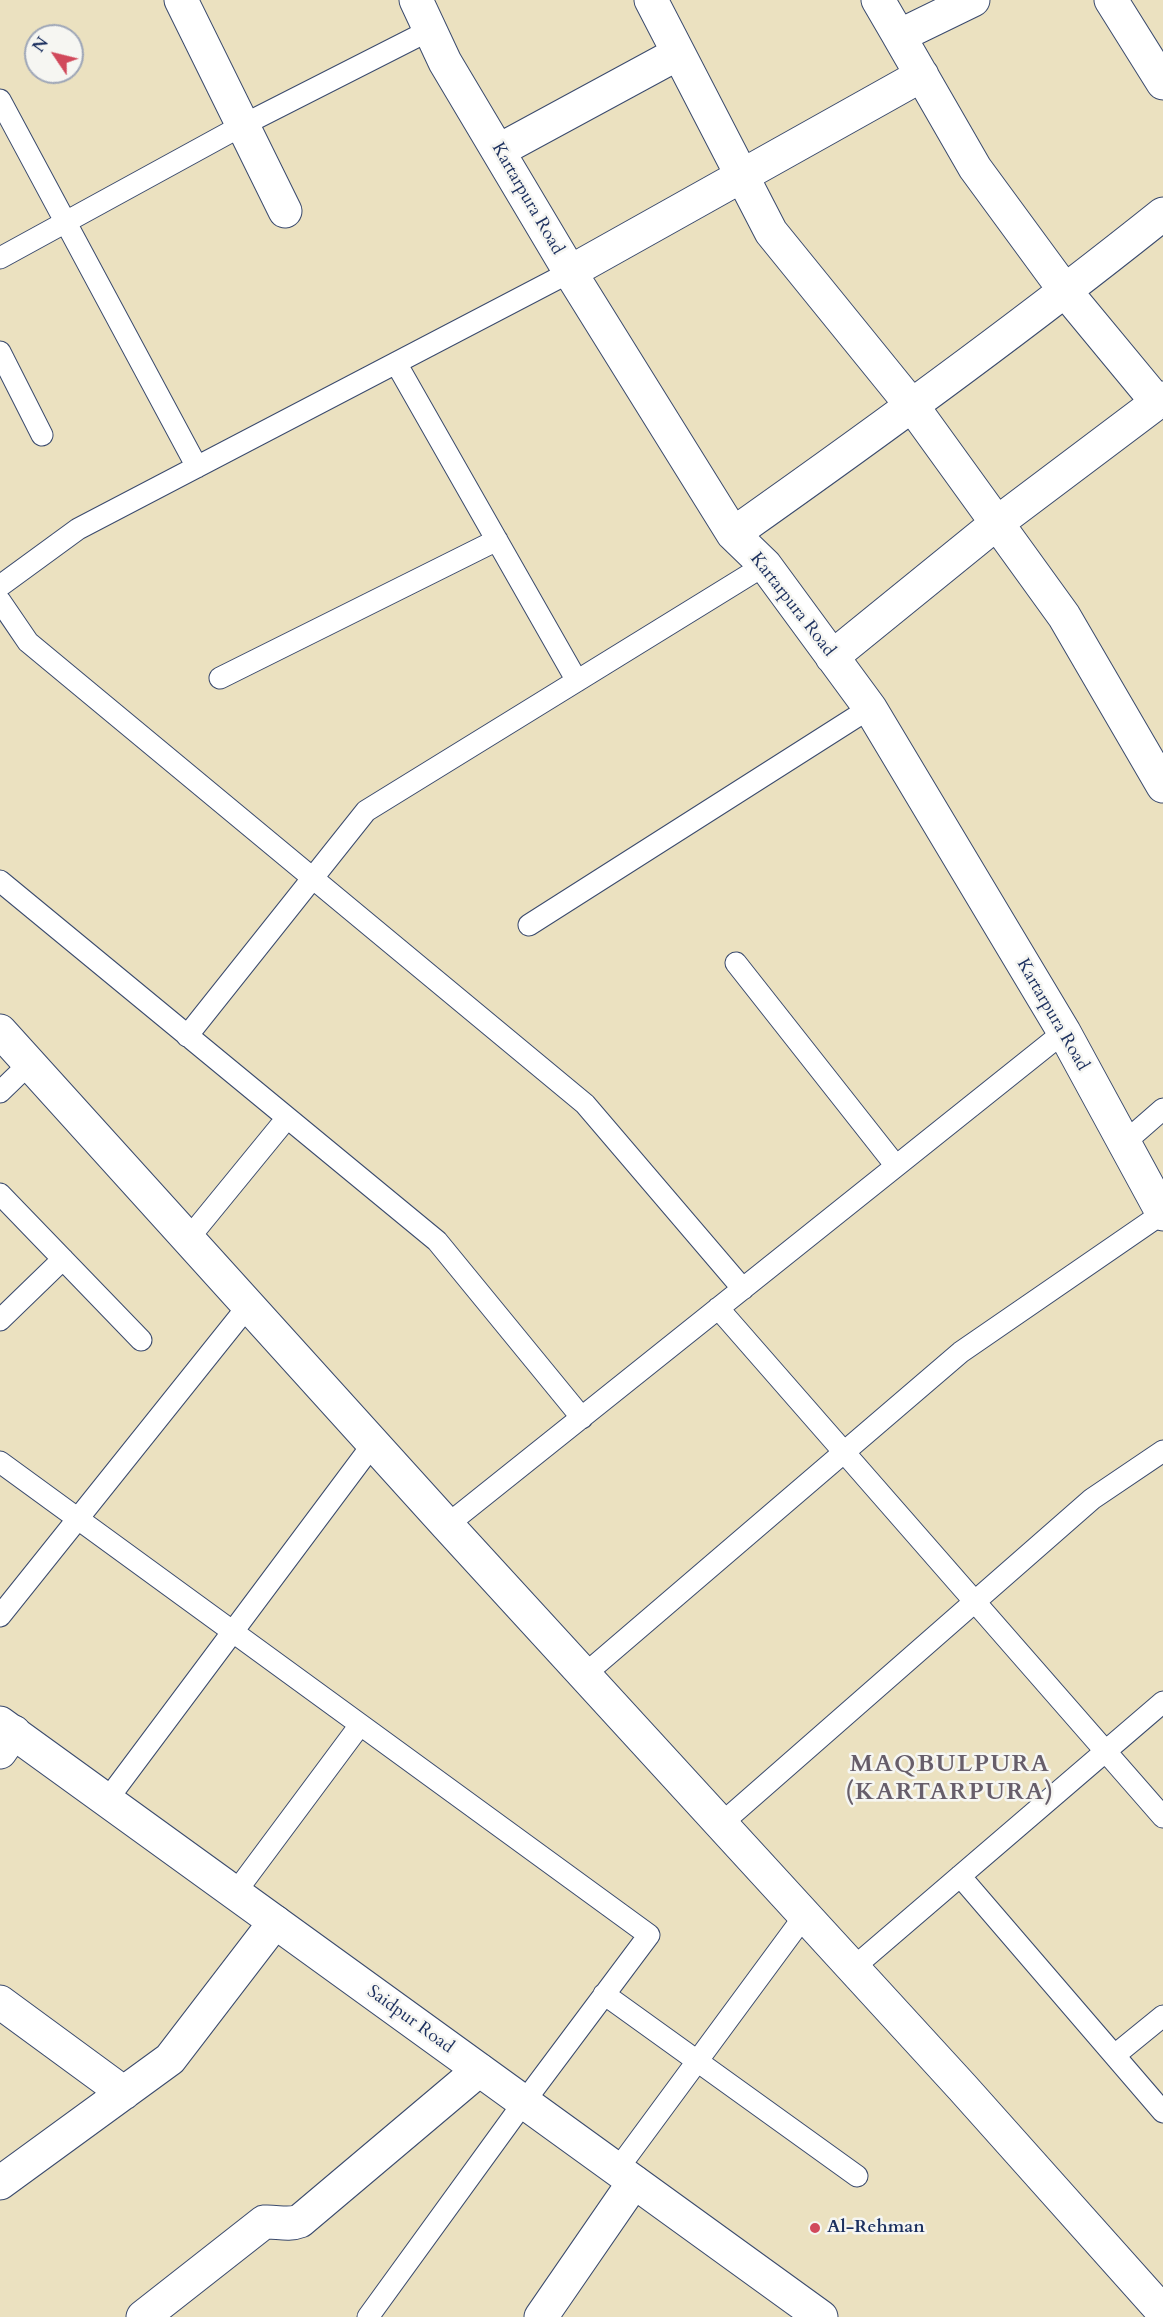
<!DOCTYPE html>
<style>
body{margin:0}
#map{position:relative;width:1163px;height:2317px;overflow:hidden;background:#ebe1c0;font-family:Cardo,serif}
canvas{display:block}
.north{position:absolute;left:24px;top:24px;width:60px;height:60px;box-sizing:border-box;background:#f6f6f2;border:2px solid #9ea6b7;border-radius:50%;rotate:305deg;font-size:16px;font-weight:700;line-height:24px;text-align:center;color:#1b2f5e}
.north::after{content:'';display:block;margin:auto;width:21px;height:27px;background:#d1495b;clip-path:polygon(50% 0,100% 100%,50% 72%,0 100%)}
</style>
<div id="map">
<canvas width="1163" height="2317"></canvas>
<div class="north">N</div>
</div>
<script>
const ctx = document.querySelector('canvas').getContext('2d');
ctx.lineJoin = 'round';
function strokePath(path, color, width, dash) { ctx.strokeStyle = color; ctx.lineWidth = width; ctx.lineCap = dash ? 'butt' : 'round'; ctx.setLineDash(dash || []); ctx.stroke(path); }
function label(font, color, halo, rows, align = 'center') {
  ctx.font = font + ' Cardo,serif'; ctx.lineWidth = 5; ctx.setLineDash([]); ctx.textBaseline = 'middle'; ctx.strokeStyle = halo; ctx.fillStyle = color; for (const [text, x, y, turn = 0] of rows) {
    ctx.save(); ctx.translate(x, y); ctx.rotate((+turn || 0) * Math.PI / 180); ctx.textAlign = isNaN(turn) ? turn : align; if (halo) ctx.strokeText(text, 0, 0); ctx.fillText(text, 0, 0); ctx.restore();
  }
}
const lane = new Path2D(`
 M0 100 197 467
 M0 258 243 125 430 30
 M0 352 42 435
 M396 363 577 681
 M0 586 78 529 570 272
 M0 601 28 642 585 1104 743 1289
 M220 678 497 540
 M0 881 437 1241 582 1418
 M529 925 870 708
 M736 963 896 1166
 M187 1036 366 811 765 565
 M0 1092 29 1064
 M1124 1143 1163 1109
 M0 1194 141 1340
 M188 1239 287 1118
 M718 1308 1163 1817
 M0 1320 63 1259
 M0 1462 649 1935 524 2102 368 2317
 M447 1525 1064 1032
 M0 1616 248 1306
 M584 1675 961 1352 1163 1213
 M107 1800 373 1444
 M721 1824 1092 1499 1163 1451
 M960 1876 1163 2112
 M235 1893 360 1725
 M853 1968 1163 1702
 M604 1994 857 2176
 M1115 2055 1163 2016
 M617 2170 805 1915`);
const street = new Path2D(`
 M181 0 285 211
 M416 0 445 62 570 272 733 534 765 565 870 708 1064 1032 1163 1214
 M651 0 771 232 913 407 1064 616 1163 786
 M878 0 899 36
 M973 0 899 36 975 168 1066 292 1157 402
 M1111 0 1163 83
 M498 151 677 54
 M570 272 922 75
 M733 534C879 431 1023 326 1163 214
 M832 657 997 523 1163 398
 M0 1031 447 1525 962 2087 1163 2312
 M0 1752 14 1732
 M0 2002 124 2093
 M0 2183 170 2059 275 1922
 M143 2317 264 2222C277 2221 287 2226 300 2221L479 2070
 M541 2317 634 2182`);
const secondary = new Path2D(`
 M0 1723 821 2317`);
strokePath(lane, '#3a4a6d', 23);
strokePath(street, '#3a4a6d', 35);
strokePath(secondary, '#3a4a6d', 35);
strokePath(lane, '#fff', 21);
strokePath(street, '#fff', 33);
strokePath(secondary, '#fff', 33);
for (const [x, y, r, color] of [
 [815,2228,6,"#d1495b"]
]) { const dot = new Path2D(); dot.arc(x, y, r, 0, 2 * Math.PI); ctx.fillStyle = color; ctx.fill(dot); strokePath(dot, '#f6f6f2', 2); }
label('18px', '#1b2f5e', '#f6f6f2', [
 ["Kartarpura Road",527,199,60],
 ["Kartarpura Road",792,605,52],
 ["Kartarpura Road",1052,1015,60],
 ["Saidpur Road",410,2020,36]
]);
label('bold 18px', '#1b2f5e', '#f6f6f2', [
 ["Al-Rehman",827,2228]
], 'left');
ctx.letterSpacing = '1.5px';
label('bold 24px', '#675e6a', '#f6f6f2', [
 ["MAQBULPURA",950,1765],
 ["(KARTARPURA)",950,1793]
]);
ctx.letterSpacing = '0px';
</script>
